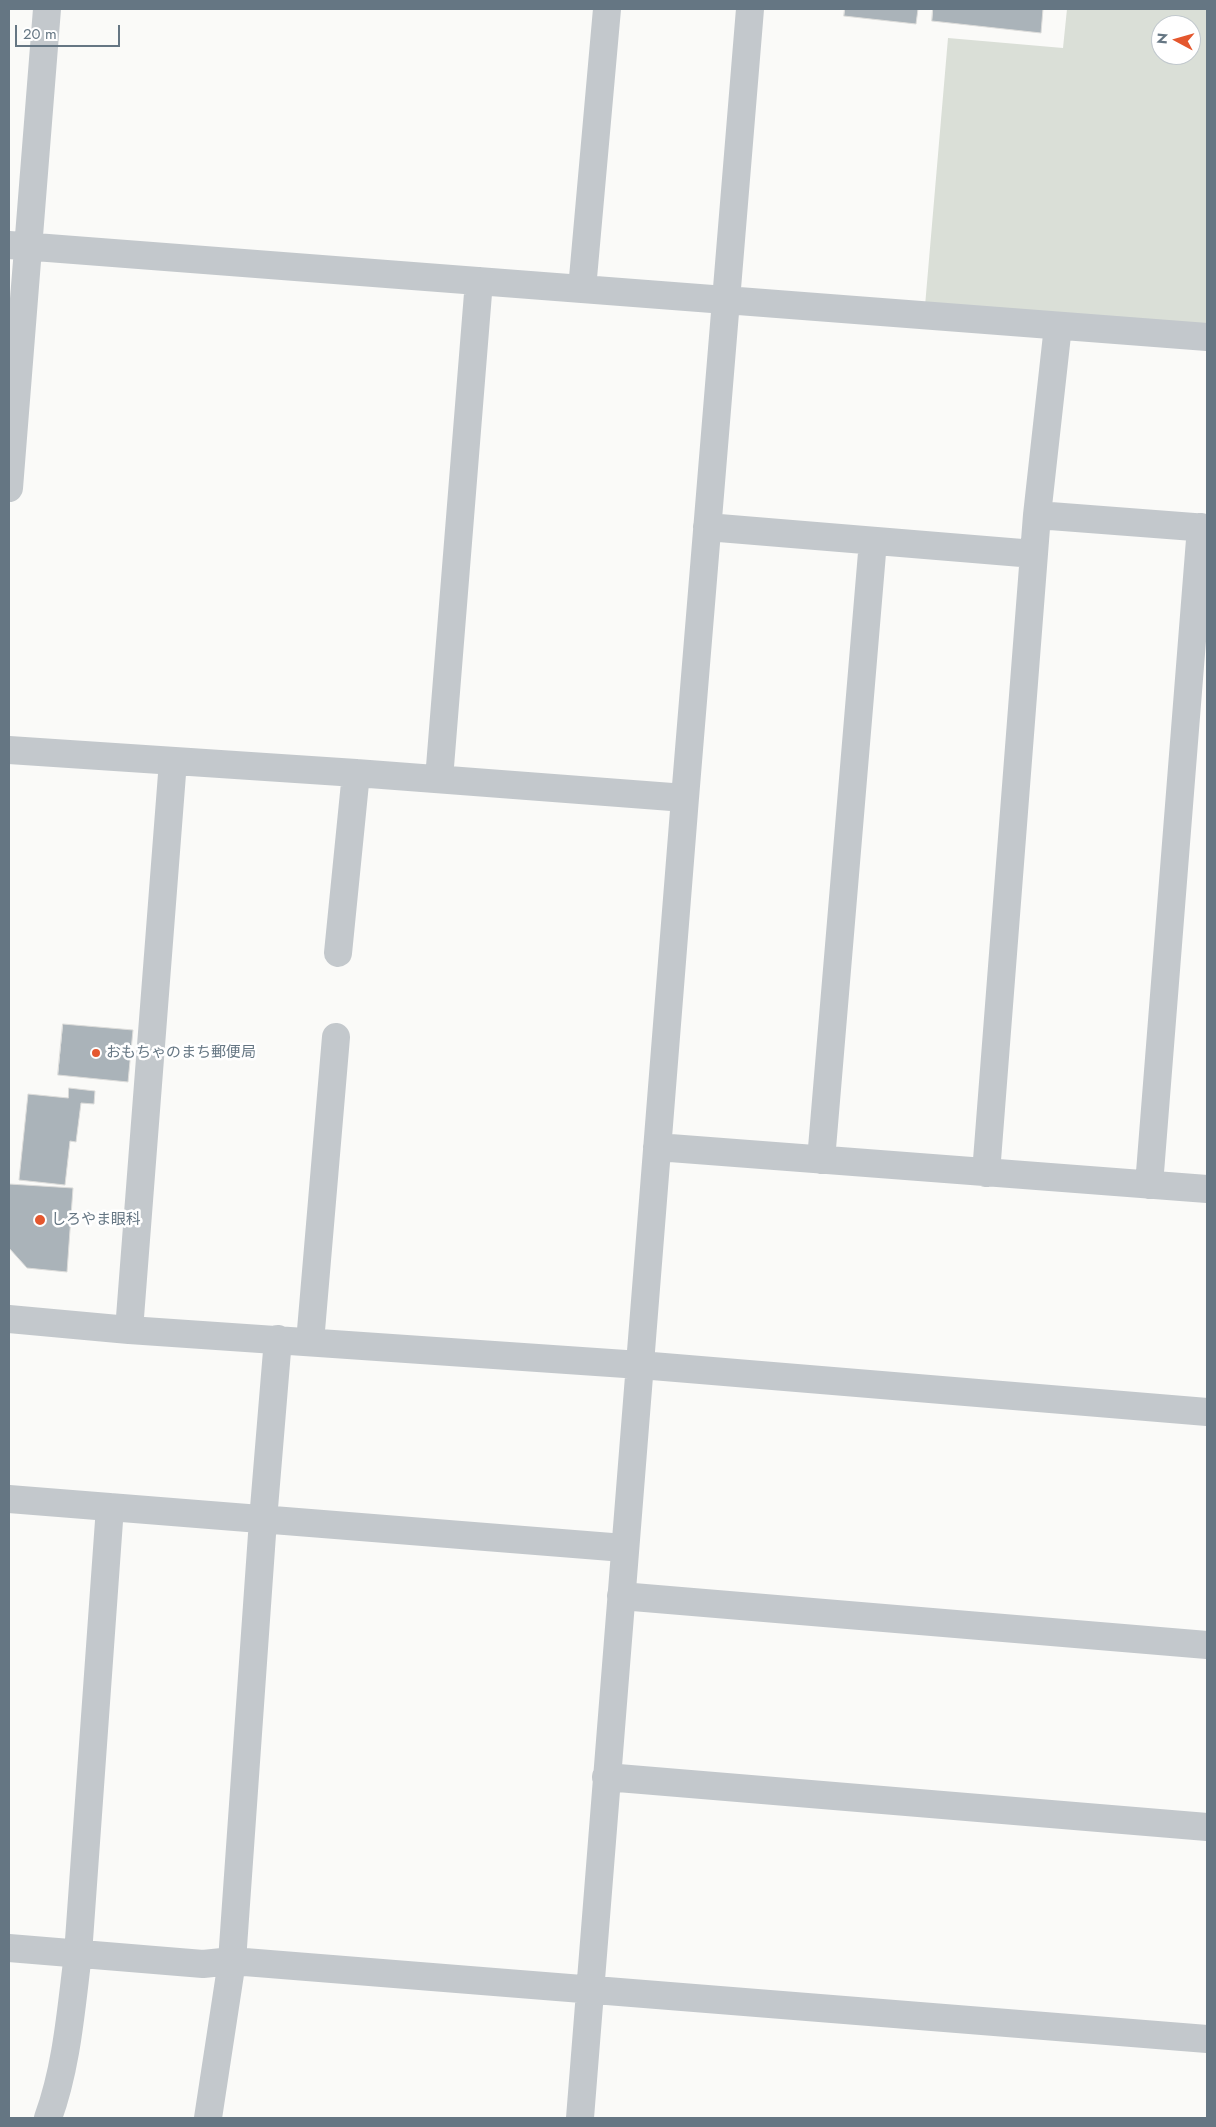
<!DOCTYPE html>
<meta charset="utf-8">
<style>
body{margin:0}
#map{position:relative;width:1216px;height:2127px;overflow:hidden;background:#fafaf8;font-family:Jost,sans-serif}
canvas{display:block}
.frame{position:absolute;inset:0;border:10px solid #657683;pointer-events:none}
.north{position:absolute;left:1151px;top:15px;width:50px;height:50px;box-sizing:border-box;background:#fff;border:1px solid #c1c8cd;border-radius:50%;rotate:276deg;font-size:14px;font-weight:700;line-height:20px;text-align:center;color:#657683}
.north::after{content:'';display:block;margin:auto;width:18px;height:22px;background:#e4572e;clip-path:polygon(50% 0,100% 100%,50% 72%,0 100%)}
.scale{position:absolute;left:15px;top:25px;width:105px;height:22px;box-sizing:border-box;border:2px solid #657683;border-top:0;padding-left:6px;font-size:15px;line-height:18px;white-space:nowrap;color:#657683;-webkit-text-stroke:4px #fff;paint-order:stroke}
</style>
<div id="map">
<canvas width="1216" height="2127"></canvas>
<div class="frame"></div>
<div class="north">N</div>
<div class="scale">20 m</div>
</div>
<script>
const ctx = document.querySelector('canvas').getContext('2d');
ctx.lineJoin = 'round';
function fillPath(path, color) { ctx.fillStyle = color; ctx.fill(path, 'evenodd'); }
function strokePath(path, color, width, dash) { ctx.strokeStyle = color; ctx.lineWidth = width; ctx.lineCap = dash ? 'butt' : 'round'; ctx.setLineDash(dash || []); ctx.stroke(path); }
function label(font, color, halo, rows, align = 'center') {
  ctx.font = font + ' Jost,"Noto Sans JP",sans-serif'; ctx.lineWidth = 5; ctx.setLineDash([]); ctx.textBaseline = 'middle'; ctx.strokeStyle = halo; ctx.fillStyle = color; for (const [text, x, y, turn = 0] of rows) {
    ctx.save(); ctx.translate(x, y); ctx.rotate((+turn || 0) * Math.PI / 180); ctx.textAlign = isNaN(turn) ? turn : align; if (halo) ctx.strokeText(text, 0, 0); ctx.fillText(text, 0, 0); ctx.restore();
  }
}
fillPath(new Path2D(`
 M1067 9H1207V329L925 306 948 38 1063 48ZM1161 25H1191V55H1161Z`), '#dadfd7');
const building = new Path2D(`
 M845 9H918L916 24 844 16Z
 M933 9H1043L1041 33 932 21Z
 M63 1024 133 1030 128 1082 58 1075Z
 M69 1088 95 1091 94 1104 81 1103 76 1142 70 1141 65 1185 19 1180 28 1094 68 1098Z
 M9 1184 73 1188 67 1272 27 1268 9 1248Z`);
fillPath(building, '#aab3b9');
strokePath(building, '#dcdcda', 1);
strokePath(new Path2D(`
 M9 245 1207 337
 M582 289 607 9
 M9 488 47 9
 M1037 515 1207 528
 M707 527 1034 554
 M9 750 356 773 685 798
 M439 779 479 281
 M338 953 356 773
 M657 1147 1207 1189
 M821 1160 873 541
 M986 1173 1037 515 1058 326
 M1149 1185 1201 527
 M9 1319 129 1330 640 1365 1207 1412
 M129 1330 173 761
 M310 1342 336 1037
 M9 1499 624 1548
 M621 1596 1207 1645
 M606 1777 1207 1827
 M9 1948 203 1964 232 1961 1207 2039
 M48 2118C67 2066 71 2009 78 1954L110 1507
 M208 2118 232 1961 263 1520 278 1339
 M580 2118 685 798 750 9`), '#c3c8cc', 28);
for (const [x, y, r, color] of [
 [96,1053,5,"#e4572e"],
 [40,1220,6,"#e4572e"]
]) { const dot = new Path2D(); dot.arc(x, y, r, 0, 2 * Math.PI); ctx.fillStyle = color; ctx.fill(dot); strokePath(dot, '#fff', 2); }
label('15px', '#657683', '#fff', [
 ["おもちゃのまち郵便局",106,1053],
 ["しろやま眼科",51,1220]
], 'left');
</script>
